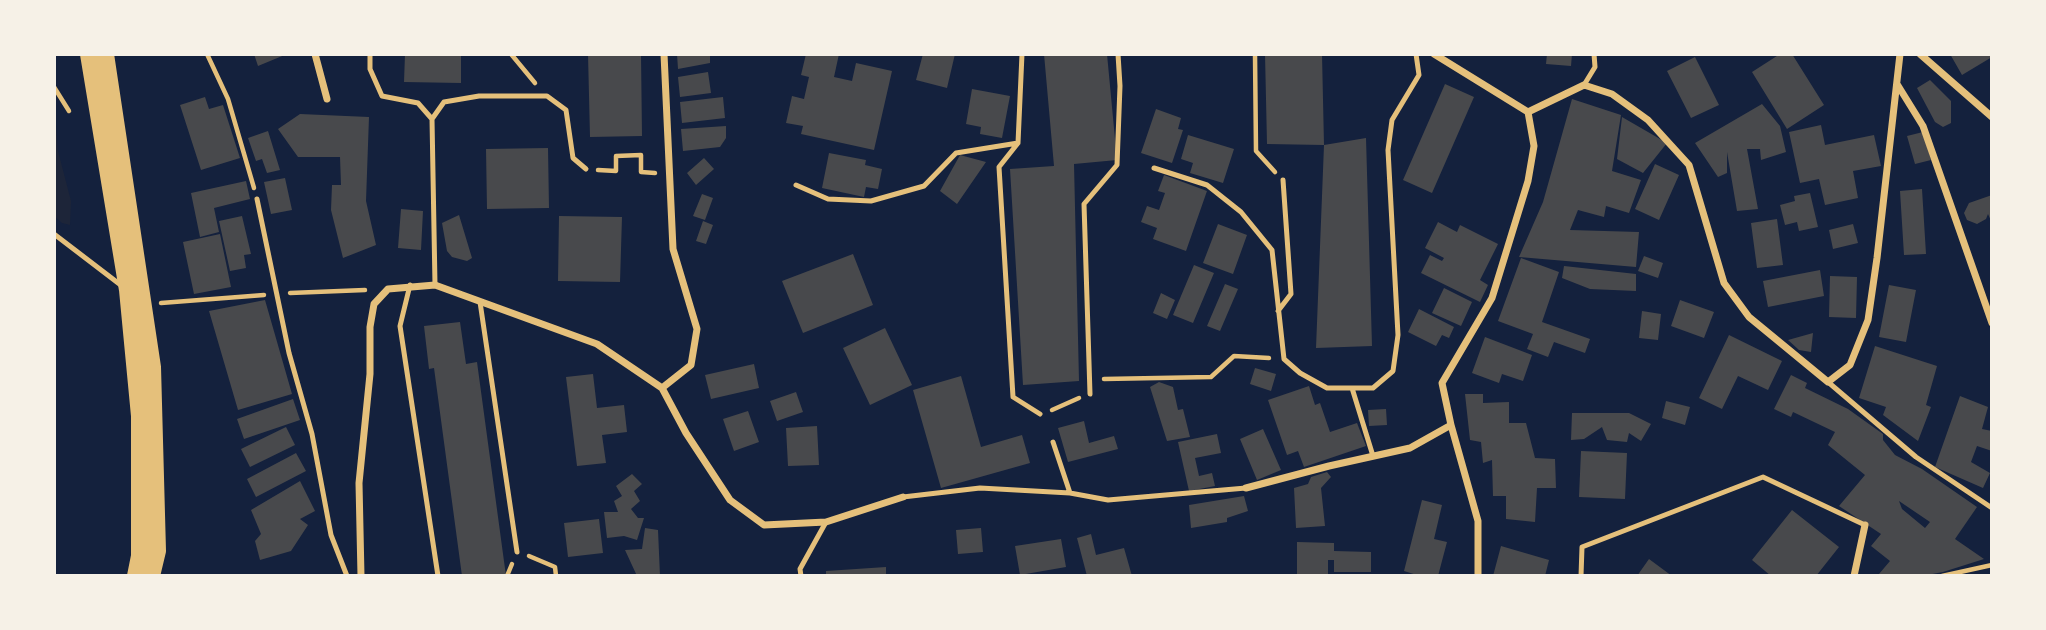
<!DOCTYPE html>
<style>
body{margin:0}
#map{position:relative;width:2046px;height:630px;overflow:hidden;background:#14213d;font-family:"DM Sans",sans-serif}
canvas{display:block}
.frame{position:absolute;inset:0;border:56px solid #f6f1e7;pointer-events:none}
</style>
<div id="map">
<canvas width="2046" height="630"></canvas>
<div class="frame"></div>
</div>
<script>
const ctx = document.querySelector('canvas').getContext('2d');
ctx.lineJoin = 'round';
function fillPath(path, color) { ctx.fillStyle = color; ctx.fill(path, 'evenodd'); }
function strokePath(path, color, width, dash) { ctx.strokeStyle = color; ctx.lineWidth = width; ctx.lineCap = dash ? 'butt' : 'round'; ctx.setLineDash(dash || []); ctx.stroke(path); }
fillPath(new Path2D(`
 M54 101 58 151 71 201 70 225 62 223 54 216Z`), '#1d2539');
fillPath(new Path2D(`
 M254 54H287L258 66Z
 M405 54H461V83L404 82Z
 M588 54H641L642 136 590 137Z
 M677 54H710V63L678 69Z
 M806 54H839L834 77 852 81 856 63 892 71 874 150 801 134 803 126 786 123 792 96 804 99 809 77 801 75Z
 M923 54H955L947 88 916 80Z
 M1044 54H1107L1117 160 1074 164 1079 381 1023 385 1010 169 1054 166Z
 M1265 54H1322L1324 145 1267 144Z
 M1547 54H1572L1571 66 1546 64Z
 M1780 54H1792L1824 105 1787 129 1752 72Z
 M1950 54H1992V57L1962 75Z
 M1695 57 1719 105 1691 118 1667 71Z
 M708 72 711 93 680 97 678 77Z
 M1930 80 1951 101V123L1943 127 1935 122 1917 88Z
 M1445 84 1474 97 1432 193 1403 180Z
 M972 89 1010 96 1002 138 980 134 981 127 966 124Z
 M205 97 209 109 223 105 240 158 201 170 180 105Z
 M723 97 725 118 682 123 680 102Z
 M1572 99 1621 115 1612 171 1641 180 1629 213 1606 206 1604 217 1578 210 1570 230 1639 232 1636 267 1519 257 1543 202Z
 M1762 104 1780 126 1786 152 1761 160 1760 149H1747L1758 209 1737 211 1727 152V173L1718 177 1695 143Z
 M1156 109 1181 118 1178 129 1183 130 1172 163 1141 153Z
 M300 114 369 117 366 201 376 245 343 258 331 210 332 185H341L340 157H298L278 129Z
 M1622 117 1667 143 1643 173 1617 159Z
 M1821 125 1825 145 1874 135 1881 166 1853 171 1858 198 1825 205 1819 179 1800 183 1789 132Z
 M726 126V138L720 147 683 151 681 129Z
 M268 131 280 170 267 173 262 159 256 161 248 138Z
 M1923 132 1931 160 1915 164 1907 136Z
 M1188 135 1234 149 1223 183 1190 173 1193 163 1181 159Z
 M1366 138 1372 346 1316 348 1324 145Z
 M548 148 549 208 487 209 486 149Z
 M829 153 866 160 865 165 882 169 878 189 866 187 864 197 822 188Z
 M960 155 986 162 957 204 940 191Z
 M704 158 714 169 696 185 687 173Z
 M1655 164 1679 175 1659 220 1635 209Z
 M1164 175 1207 191 1186 251 1153 239 1157 228 1141 222 1147 206 1159 210 1165 193 1158 191Z
 M285 178 292 210 271 214 264 182Z
 M246 181 250 199 214 208 219 232 200 237 191 193Z
 M1922 189 1926 254 1904 255 1900 191Z
 M1810 193 1818 227 1799 231 1797 222 1785 225 1780 205 1795 201 1794 196Z
 M702 194 713 198 705 220 693 216Z
 M1992 195V223L1988 214 1986 219 1977 224 1967 220 1964 213 1969 203Z
 M401 209 423 211 421 250 398 248Z
 M459 215 472 258 467 261 452 257 447 251 442 223Z
 M242 216 251 254 244 255 246 268 230 271 219 221Z
 M559 216 622 217 620 282 558 281Z
 M1777 219 1783 265 1757 268 1751 223Z
 M703 221 713 225 706 244 696 241Z
 M1438 222 1457 232 1460 225 1498 244 1480 280 1488 285 1480 302 1421 273 1430 255 1442 261 1444 258 1425 248Z
 M1218 224 1247 235 1233 274 1203 263Z
 M1853 224 1858 243 1833 249 1829 230Z
 M220 234 231 287 194 294 183 242Z
 M853 254 873 305 803 333 782 281Z
 M1644 256 1663 263 1658 278 1638 271Z
 M1521 258 1559 272 1542 322 1590 339 1585 353 1554 342 1548 357 1527 349 1533 334 1498 321Z
 M1194 265 1214 273 1193 323 1173 315Z
 M1564 266 1636 274V291L1590 289 1562 278Z
 M1820 270 1824 296 1768 307 1763 281Z
 M1830 276 1857 277 1856 318 1829 317Z
 M1225 284 1238 289 1220 331 1207 326Z
 M1889 285 1916 290 1906 342 1879 337Z
 M1444 288 1472 302 1461 326 1432 313Z
 M1161 293 1175 300 1167 319 1153 313Z
 M265 300 292 394 238 410 209 311Z
 M1680 300 1714 312 1704 338 1671 326Z
 M1419 309 1454 327 1449 338 1442 335 1436 346 1408 332Z
 M1642 311 1661 314 1658 340 1639 338Z
 M460 322 466 364 477 362 506 576H462L434 368 429 369 424 326Z
 M885 328 912 385 870 405 843 348Z
 M1813 333 1811 352 1799 350 1788 340Z
 M1729 335 1782 361 1768 390 1738 376 1722 409 1699 398Z
 M1485 337 1532 355 1523 381 1502 374 1499 383 1472 373Z
 M1875 346 1937 366 1926 405 1931 407 1918 441 1883 415 1886 407 1859 398Z
 M754 364 759 388 711 399 705 375Z
 M1255 368 1276 374 1271 391 1250 384Z
 M593 374 597 408 624 405 627 432 602 435 606 463 577 466 566 377Z
 M1791 375 1807 383 1805 388 1848 409 1883 434V440L1895 455 1922 469 1977 507 1955 539 1984 559 1943 572 1922 576 1879 574 1890 561 1871 546 1881 534 1839 506 1865 475 1828 445 1835 432 1793 412 1791 417 1774 409ZM1899 501 1930 522 1925 528 1902 509Z
 M961 376 981 447 1022 435 1030 463 941 488 913 390Z
 M1159 382 1173 387 1178 410 1183 409 1190 437 1167 441 1150 387Z
 M1309 386 1315 405 1320 403 1330 432 1357 423 1366 446 1304 467 1298 451 1287 455 1268 400Z
 M796 392 803 412 777 421 770 401Z
 M1465 394H1483V403L1509 402V423H1526L1535 458 1555 459 1556 488H1537L1535 522 1506 519V496H1493L1492 460 1483 463 1481 442 1470 440Z
 M1960 396 1988 407 1982 429 1992 431V451L1977 446 1971 462 1990 473 1983 488 1935 467Z
 M293 399 300 420 244 439 237 419Z
 M1666 401 1690 407 1685 425 1662 418Z
 M1386 409 1387 425 1369 426 1368 410Z
 M748 411 759 442 734 451 723 419Z
 M1572 413H1629L1651 424 1641 441 1629 433 1627 442 1607 440 1602 427 1584 439 1571 440Z
 M1084 421 1089 443 1114 436 1118 449 1068 462 1058 428Z
 M817 426 819 465 788 466 786 428Z
 M286 427 295 445 250 467 241 449Z
 M1263 429 1281 470 1257 480 1240 439Z
 M1217 434 1221 453 1195 458 1199 476 1212 473 1215 486 1189 491 1178 442Z
 M1581 451 1627 453 1625 499 1579 497Z
 M296 453 306 471 256 497 247 479Z
 M1327 472 1331 477 1321 488 1325 526 1296 528 1294 488 1308 484 1311 477Z
 M632 474 642 484 634 491 640 501 631 509 638 518H644L637 540 624 536 607 538 604 512H618L614 501 622 496 616 486Z
 M300 481 315 511 300 519 308 525 291 551 260 560 255 541 261 534 251 510Z
 M1244 496 1248 511 1227 518V522L1191 528 1189 505Z
 M1422 500 1442 505 1434 539 1447 542 1438 576H1420L1404 571Z
 M1792 510 1839 547 1816 576H1771L1752 560Z
 M599 519 603 553 568 557 564 523Z
 M645 528 658 530 660 576H637L625 550 642 549Z
 M981 528 983 552 958 554 956 530Z
 M1091 534 1096 555 1124 548 1132 576H1087L1077 538Z
 M1061 539 1066 567 1020 575 1015 546Z
 M1297 542 1334 543V551L1371 552V572H1334V560H1328V576H1297Z
 M1501 546 1549 560 1545 576H1493Z
 M1649 559 1672 576H1637Z
 M886 567V576H826V571Z`), '#48494c');
strokePath(new Path2D(`
 M207 54 228 99 254 188
 M511 54 535 83
 M1255 54 1256 151 1275 172
 M54 87 69 111
 M598 170 616 171V156L641 155V172L655 173
 M290 293 365 290
 M161 303 264 295
 M1104 379 1211 377 1234 356 1269 358
 M1052 410 1079 398
 M529 556 555 567 556 576
 M507 576 512 564
 M1942 576 1992 565`), '#e5c07b', 4.5);
strokePath(new Path2D(`
 M370 54V69L382 96 418 103 432 119 435 285
 M1022 54 1018 143 999 167 1013 397 1040 414
 M1584 85 1595 67 1594 54
 M432 119 444 102 479 96H547L566 110 573 158 586 169
 M1154 168 1207 185 1241 212 1272 250 1284 359 1300 373 1327 388H1373L1393 371 1398 335 1388 150 1392 120 1419 75 1416 54
 M796 185 828 199 871 201 924 186 956 153 1018 143
 M257 199 289 353 312 434 331 535 347 576
 M54 234 122 286
 M410 285 400 326 438 576
 M480 302 517 552
 M1278 311 1291 294 1283 180
 M1828 382 1916 457 1992 508
 M1352 388 1373 456
 M1090 394 1084 204 1117 165 1120 86 1118 54
 M1053 442 1070 493
 M903 497 980 488 1070 493 1108 500 1246 488
 M801 576 800 569 826 522
 M1581 576 1582 547 1763 477 1865 525`), '#e5c07b', 5);
strokePath(new Path2D(`
 M315 54 327 99
 M1434 54 1528 112
 M1920 54 1992 117
 M1897 84 1923 126 1992 323
 M1528 112 1584 85 1612 94 1648 120 1689 165 1724 283 1749 317 1828 382 1850 365 1868 320 1877 258 1900 54
 M662 388 686 433 730 500 764 525 826 522 903 497
 M1246 488 1329 466 1410 448 1451 425
 M361 576 359 483 370 374V327L374 304 388 289 435 285 597 344 662 388 691 365 697 329 673 249 664 54
 M1478 576V521L1451 425 1442 383 1492 298 1528 181 1534 146 1528 112
 M1854 576 1865 525`), '#e5c07b', 7);
strokePath(new Path2D(`
 M89 54 128 290 140 416V556L136 576
 M105 54 152 367 157 551 151 576`), '#e5c07b', 18);
</script>
